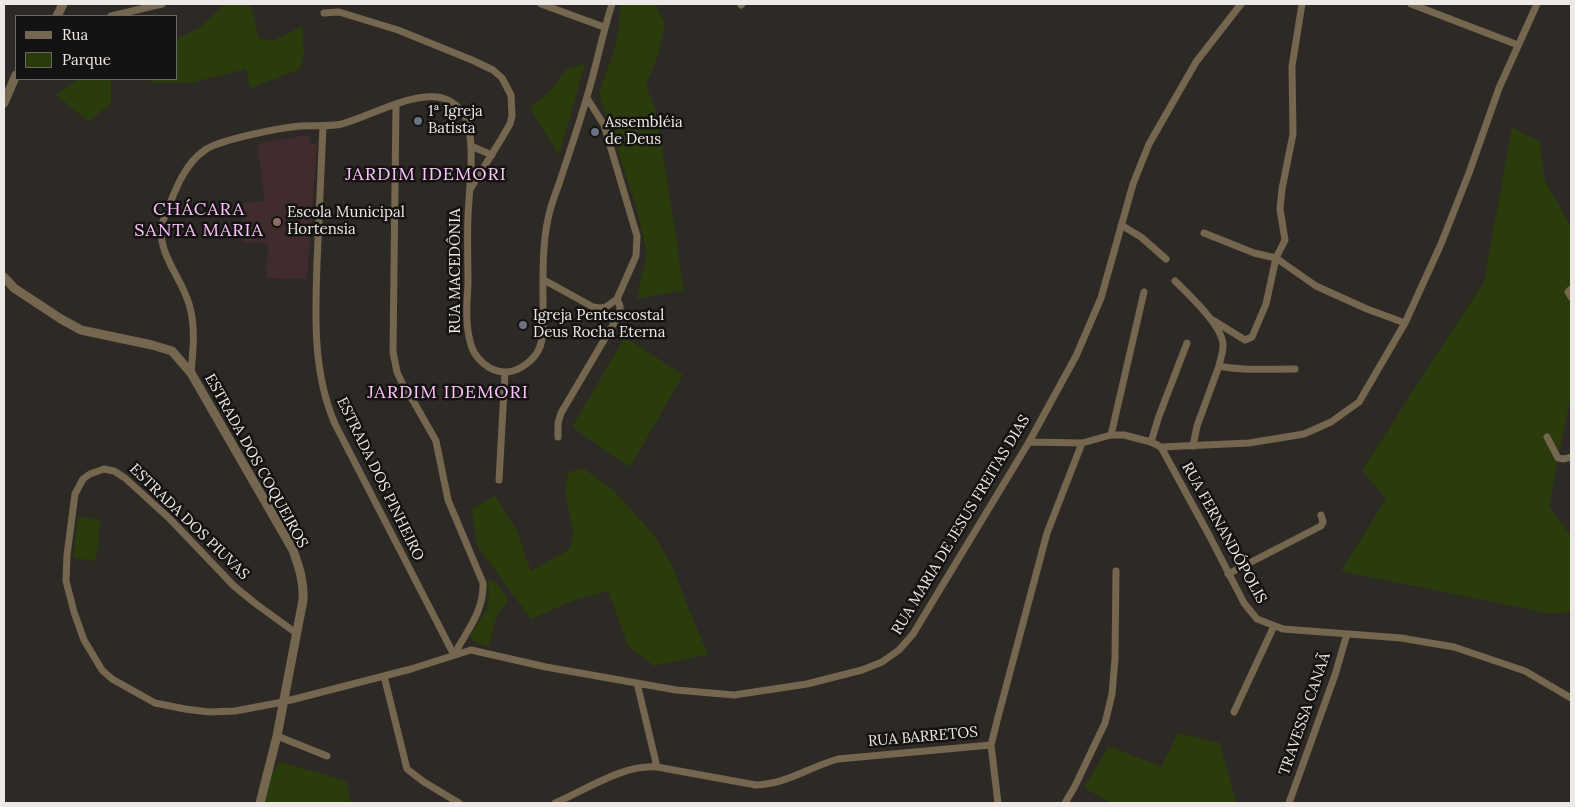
<!DOCTYPE html>
<meta charset="utf-8">
<style>
body{margin:0}
#map{position:relative;width:1575px;height:807px;overflow:hidden;background:#2d2a26;font-family:Lora,serif}
canvas{display:block}
.frame{position:absolute;inset:0;border:5px solid #ece9e7;pointer-events:none}
.legend{position:absolute;left:15px;top:15px;width:162px;height:65px;box-sizing:border-box;background:#141311;border:1px solid #6a6967;margin:0;padding:6px 9px;list-style:none;font-size:15px;color:#ece9e7}
.legend li{display:flex;align-items:center;gap:10px;height:25px}
.legend b{width:25px;border:1px solid #6a6967}
</style>
<div id="map">
<canvas width="1575" height="807"></canvas>
<div class="frame"></div>
<ul class="legend">
<li><b style="height:6px;background:#756650"></b>Rua</li>
<li><b style="height:14px;background:#2a3c0c"></b>Parque</li>
</ul>
</div>
<script>
const ctx = document.querySelector('canvas').getContext('2d');
ctx.lineJoin = 'round';
function fillPath(path, color) { ctx.fillStyle = color; ctx.fill(path, 'evenodd'); }
function strokePath(path, color, width, dash) { ctx.strokeStyle = color; ctx.lineWidth = width; ctx.lineCap = dash ? 'butt' : 'round'; ctx.setLineDash(dash || []); ctx.stroke(path); }
function label(font, color, halo, rows, align = 'center') {
  ctx.font = font + ' Lora,serif'; ctx.lineWidth = 5; ctx.setLineDash([]); ctx.textBaseline = 'middle'; ctx.strokeStyle = halo; ctx.fillStyle = color; for (const [text, x, y, turn = 0] of rows) {
    ctx.save(); ctx.translate(x, y); ctx.rotate((+turn || 0) * Math.PI / 180); ctx.textAlign = isNaN(turn) ? turn : align; if (halo) ctx.strokeText(text, 0, 0); ctx.fillText(text, 0, 0); ctx.restore();
  }
}
fillPath(new Path2D(`
 M302 136 310 137V144H317L307 279 266 278 268 243 243 242V203L265 201 257 144Z`), '#402c2c');
fillPath(new Path2D(`
 M225 4H250L259 38 273 41 302 26 304 53 300 69 250 88 246 69 193 82 153 83 148 79H176V39L201 27Z
 M621 4H655L665 24 658 55 646 85 657 115 684 290 637 299 647 252 636 207 599 93 617 41Z
 M585 64 559 155 531 110 533 105 550 91 567 69Z
 M78 79H111V104L88 121 56 95Z
 M1512 128 1539 141 1545 181 1571 227V396L1559 452 1549 507 1571 536V611L1552 614 1341 571 1386 499 1362 470 1484 282Z
 M625 337 683 375 630 467 572 427Z
 M583 468 612 489 653 534 672 565 687 605 708 654 654 666 628 646 608 591 577 599 531 619 477 545 472 509 495 496 517 531 531 571 570 549 573 530 565 492 569 472Z
 M78 517 100 520 96 561 73 558Z
 M488 579C497 582 506 593 507 602 494 615 493 630 489 647L473 641 470 636 487 609 489 598Z
 M1178 733 1220 743 1236 803H1112L1084 788 1109 746 1161 767Z
 M280 762 346 781 351 803H263L270 777Z`), '#2a3c0c');
strokePath(new Path2D(`
 M541 4 604 27
 M1411 4 1518 45
 M741 5 742 4
 M324 13 339 12 398 30 472 60 493 70 502 78 511 95 512 116 510 124 500 141 471 188
 M111 16 162 4
 M396 104 393 352 397 372 403 385 415 404 436 441 448 500 483 583C484 612 467 630 454 655
 M323 126C321 172 319 218 317 263 315 318 313 373 335 424L454 655
 M471 146 492 155
 M1121 225 1141 237 1166 259
 M1204 233 1254 253 1276 258 1316 286 1367 309 1405 323
 M544 280 593 307 600 308 606 307 617 299 636 256 637 236 604 125 587 98
 M1175 281C1188 294 1224 327 1223 346 1223 353 1220 360 1219 366 1244 371 1269 369 1295 369
 M1571 289 1568 292 1571 297
 M1211 319 1245 340 1252 337 1266 304 1276 258 1285 240 1280 209 1282 189 1293 134 1292 66 1302 4
 M191 373C193 351 196 326 189 304 181 277 159 256 161 226 172 200 181 166 205 150 221 139 280 128 300 126 314 125 328 127 342 124 371 116 407 94 437 97 447 98 458 105 463 113 477 133 469 191 468 216 467 238 468 261 468 284 467 302 465 322 470 341 473 357 489 373 507 372 520 371 534 360 539 349 545 336 543 321 543 307 543 280 542 245 548 219 550 207 555 195 559 184 568 156 578 128 586 100 596 68 602 35 612 4
 M1111 435 1144 292
 M558 437V423L561 413 620 313V306L617 299
 M1547 437 1558 458 1564 459 1571 457
 M1029 442 1082 443 1111 435H1124L1151 442 1161 447 1210 537 1244 603 1257 619 1283 629 1401 638 1454 647 1525 671 1571 698
 M1151 442 1159 416 1187 343
 M1193 446 1197 426 1219 366
 M1161 447 1249 443 1304 434 1331 422 1359 402 1405 323 1441 244 1469 173 1499 88 1537 4
 M499 480 505 372
 M1228 574 1321 526 1323 522 1321 515
 M296 633 256 604 234 586 170 519 125 478 114 471 104 469 90 474 83 479 75 494 67 555 66 581 74 612 84 640 102 670 112 679 155 703 185 709 209 712 235 711 283 702 411 669 471 650 546 667 676 690 734 695 807 684 862 670 882 662 899 650 913 634 1029 442 1076 356 1101 298 1133 184 1149 144 1196 62 1241 4
 M384 676 407 769 424 782 459 803
 M637 683 657 767
 M1234 712 1274 626
 M277 736 327 756
 M555 803C586 790 623 764 657 767L756 785C787 784 809 767 838 759L991 745
 M998 803 991 745 998 717 1047 533 1082 443
 M1065 803 1075 786 1105 723 1112 694 1115 659 1116 571
 M1289 803 1335 675 1347 634`), '#756650', 7);
strokePath(new Path2D(`
 M57 16 63 4
 M4 103 16 75
 M4 277 14 288 61 319 81 330 152 345 172 351 191 373 293 550C299 567 304 581 303 600L277 736 260 803`), '#756650', 9);
for (const [x, y, r, color] of [
 [418,121,5,"#6b7280"],
 [595,132,5,"#6b7280"],
 [277,222,5,"#8d6e63"],
 [523,325,5,"#6b7280"]
]) { const dot = new Path2D(); dot.arc(x, y, r, 0, 2 * Math.PI); ctx.fillStyle = color; ctx.fill(dot); strokePath(dot, '#141311', 2); }
label('15px', '#ece9e7', '#141311', [
 ["1ª Igreja",428,112],
 ["Batista",428,129],
 ["Assembléia",605,123],
 ["de Deus",605,140],
 ["Escola Municipal",287,213],
 ["Hortensia",287,230],
 ["Igreja Pentescostal",533,316],
 ["Deus Rocha Eterna",533,333]
], 'left');
label('15px', '#ece9e7', '#141311', [
 ["RUA MACEDÔNIA",456,271,-90],
 ["ESTRADA DOS COQUEIROS",256,461,61],
 ["ESTRADA DOS PINHEIRO",380,479,64],
 ["ESTRADA DOS PIUVAS",189,522,44],
 ["RUA MARIA DE JESUS FREITAS DIAS",961,525,-59],
 ["RUA FERNANDÓPOLIS",1224,533,61],
 ["TRAVESSA CANAÃ",1305,714,-71],
 ["RUA BARRETOS",923,737,-5]
]);
ctx.letterSpacing = '1px';
label('18px', '#ffc3fd', '#141311', [
 ["JARDIM IDEMORI",426,175],
 ["CHÁCARA",199,210],
 ["SANTA MARIA",199,231],
 ["JARDIM IDEMORI",448,393]
]);
ctx.letterSpacing = '0px';
</script>
